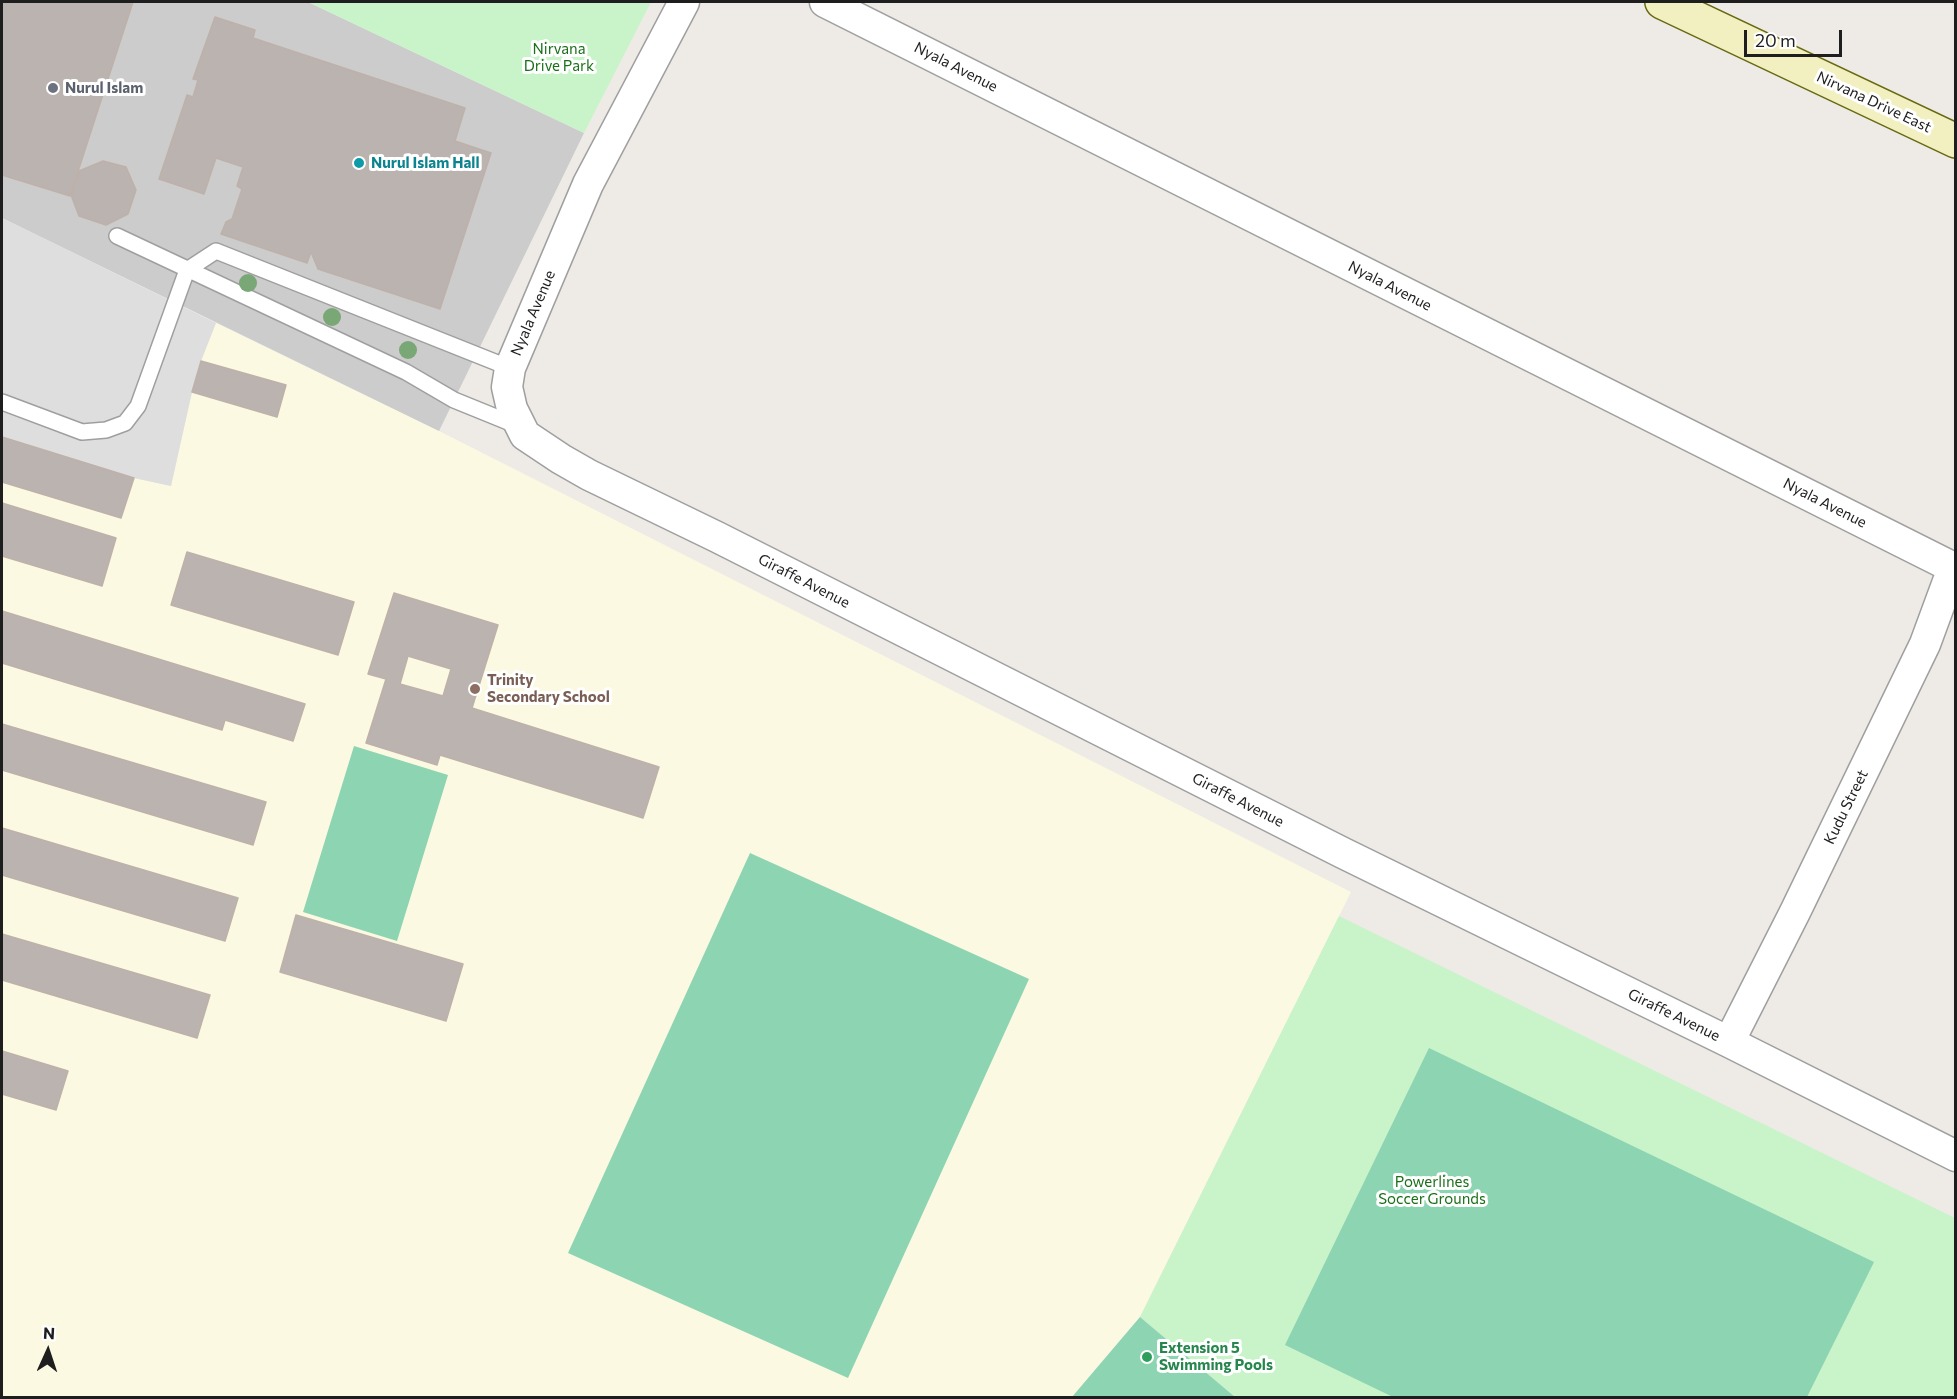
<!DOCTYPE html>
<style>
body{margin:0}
#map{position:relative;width:1957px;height:1399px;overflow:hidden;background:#eeebe6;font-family:Commissioner,sans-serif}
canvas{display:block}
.frame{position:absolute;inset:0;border:3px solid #1e1e1e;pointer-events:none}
.north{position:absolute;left:18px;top:1321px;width:60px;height:60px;-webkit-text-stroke:4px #fff;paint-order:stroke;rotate:3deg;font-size:16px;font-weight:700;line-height:24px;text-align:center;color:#1e1e1e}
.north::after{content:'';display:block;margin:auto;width:21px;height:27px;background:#1e1e1e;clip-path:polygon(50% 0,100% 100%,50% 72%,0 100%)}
.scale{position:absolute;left:1744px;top:30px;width:98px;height:27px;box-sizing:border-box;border:3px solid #1e1e1e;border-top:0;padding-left:8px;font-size:18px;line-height:21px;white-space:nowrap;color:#1e1e1e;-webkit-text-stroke:4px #fff;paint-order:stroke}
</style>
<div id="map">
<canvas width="1957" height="1399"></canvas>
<div class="frame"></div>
<div class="north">N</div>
<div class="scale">20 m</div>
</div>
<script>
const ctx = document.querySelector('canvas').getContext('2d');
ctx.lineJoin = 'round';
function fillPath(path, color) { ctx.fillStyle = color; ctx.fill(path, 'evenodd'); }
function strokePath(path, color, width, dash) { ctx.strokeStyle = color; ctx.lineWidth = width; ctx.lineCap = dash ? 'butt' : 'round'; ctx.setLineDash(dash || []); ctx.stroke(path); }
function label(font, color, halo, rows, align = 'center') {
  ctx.font = font + ' Commissioner,sans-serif'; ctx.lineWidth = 6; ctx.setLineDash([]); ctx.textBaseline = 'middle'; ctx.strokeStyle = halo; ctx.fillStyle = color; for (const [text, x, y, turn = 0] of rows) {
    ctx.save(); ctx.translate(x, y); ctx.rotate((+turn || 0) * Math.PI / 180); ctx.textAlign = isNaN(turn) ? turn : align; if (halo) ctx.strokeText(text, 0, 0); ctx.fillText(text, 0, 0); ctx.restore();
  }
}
fillPath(new Path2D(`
 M216 323 439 431 1351 892 1140 1317 1072 1397H2V437L134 478 171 486 192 392 201 361Z`), '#fbf9e2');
fillPath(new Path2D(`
 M2 2H308L584 133 439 431 2 218Z`), '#ccc');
fillPath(new Path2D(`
 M308 2H651L584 133Z
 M1339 916 1955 1218V1397H1235L1140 1317Z`), '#c9f3c8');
fillPath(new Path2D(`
 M354 746 448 775 397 941 303 912Z
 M750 853 1029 979 848 1378 568 1253Z
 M1429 1048 1874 1262 1807 1397H1393L1285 1345Z
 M1140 1317 1235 1397H1072Z`), '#8dd4b2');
fillPath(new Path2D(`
 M2 218 216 323 201 361 192 392 171 486 134 478 2 437Z`), '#dedede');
const building = new Path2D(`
 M2 2H133L70 196 2 175Z
 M215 17 255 30 253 38 465 108 455 141 491 153 440 309 318 269 311 252 307 263 221 234 226 222 232 219 242 189 237 186 243 167 216 158 204 194 159 179 187 95 193 97 198 80 193 79Z
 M103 161 126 167 136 190 128 214 106 225 79 216 71 195 79 171Z
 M201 361 286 385 277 417 192 392Z
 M2 437 134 478 121 518 2 482Z
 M2 503 116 538 102 586 2 556Z
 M187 552 354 602 338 655 171 605Z
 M394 593 498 625 472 708 659 767 643 818 440 755 437 765 366 743 386 679 368 674ZM408 656 451 669 443 696 400 684Z
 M2 611 305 704 293 741 225 720 222 730 2 663Z
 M2 724 266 802 253 845 2 770Z
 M2 828 238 898 225 941 2 875Z
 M296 915 463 964 446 1021 280 972Z
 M2 934 210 995 197 1038 2 980Z
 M2 1051 68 1071 56 1110 2 1094Z`);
fillPath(building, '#bbb3af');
strokePath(building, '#beb1aa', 1.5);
const service = new Path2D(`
 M117 236 406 372 454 400 518 426
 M2 402 82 432 106 430 125 423 138 406 187 270 216 251 510 368`);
const minor = new Path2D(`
 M684 2 588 184 510 368 507 387 512 409 525 435 561 459 589 475 717 537 1343 853 1729 1042 1956 1156
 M825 2 1956 569
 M1729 1042 1795 912 1925 644 1953 568`);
const secondary = new Path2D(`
 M1662 2 1956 141`);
strokePath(service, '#9f9f9f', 18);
strokePath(minor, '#9f9f9f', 33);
strokePath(secondary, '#676912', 36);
strokePath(service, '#fff', 15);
strokePath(minor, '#fff', 30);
strokePath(secondary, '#f2f0c0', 33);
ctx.fillStyle = '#79a775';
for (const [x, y] of [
 [248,283],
 [332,317],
 [408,350]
]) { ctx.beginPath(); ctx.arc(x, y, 9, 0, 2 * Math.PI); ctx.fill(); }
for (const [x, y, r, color] of [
 [53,88,6,"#6b7280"],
 [359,163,6,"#0f9aa8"],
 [475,689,6,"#8d6e63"],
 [1147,1357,6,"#2e9e5b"]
]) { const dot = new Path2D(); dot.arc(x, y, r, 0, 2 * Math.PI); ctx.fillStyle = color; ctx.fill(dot); strokePath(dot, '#fff', 2); }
label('15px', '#1a7019', '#fff', [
 ["Nirvana",559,49],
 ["Drive Park",559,66],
 ["Powerlines",1432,1182],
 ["Soccer Grounds",1432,1199]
]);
label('15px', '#1e1e1e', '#fff', [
 ["Nyala Avenue",956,67,27],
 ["Nirvana Drive East",1874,102,25],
 ["Nyala Avenue",1390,286,27],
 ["Nyala Avenue",533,313,-67],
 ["Nyala Avenue",1825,503,27],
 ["Giraffe Avenue",804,581,27],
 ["Giraffe Avenue",1238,800,27],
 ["Kudu Street",1846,807,-64],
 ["Giraffe Avenue",1674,1015,26]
]);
label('bold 15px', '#5b616d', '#fff', [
 ["Nurul Islam",65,88]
], 'left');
label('bold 15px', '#0d838f', '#fff', [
 ["Nurul Islam Hall",371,163]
], 'left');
label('bold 15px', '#785e54', '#fff', [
 ["Trinity",487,680],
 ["Secondary School",487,697]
], 'left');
label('bold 15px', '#27864d', '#fff', [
 ["Extension 5",1159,1348],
 ["Swimming Pools",1159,1365]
], 'left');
</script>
